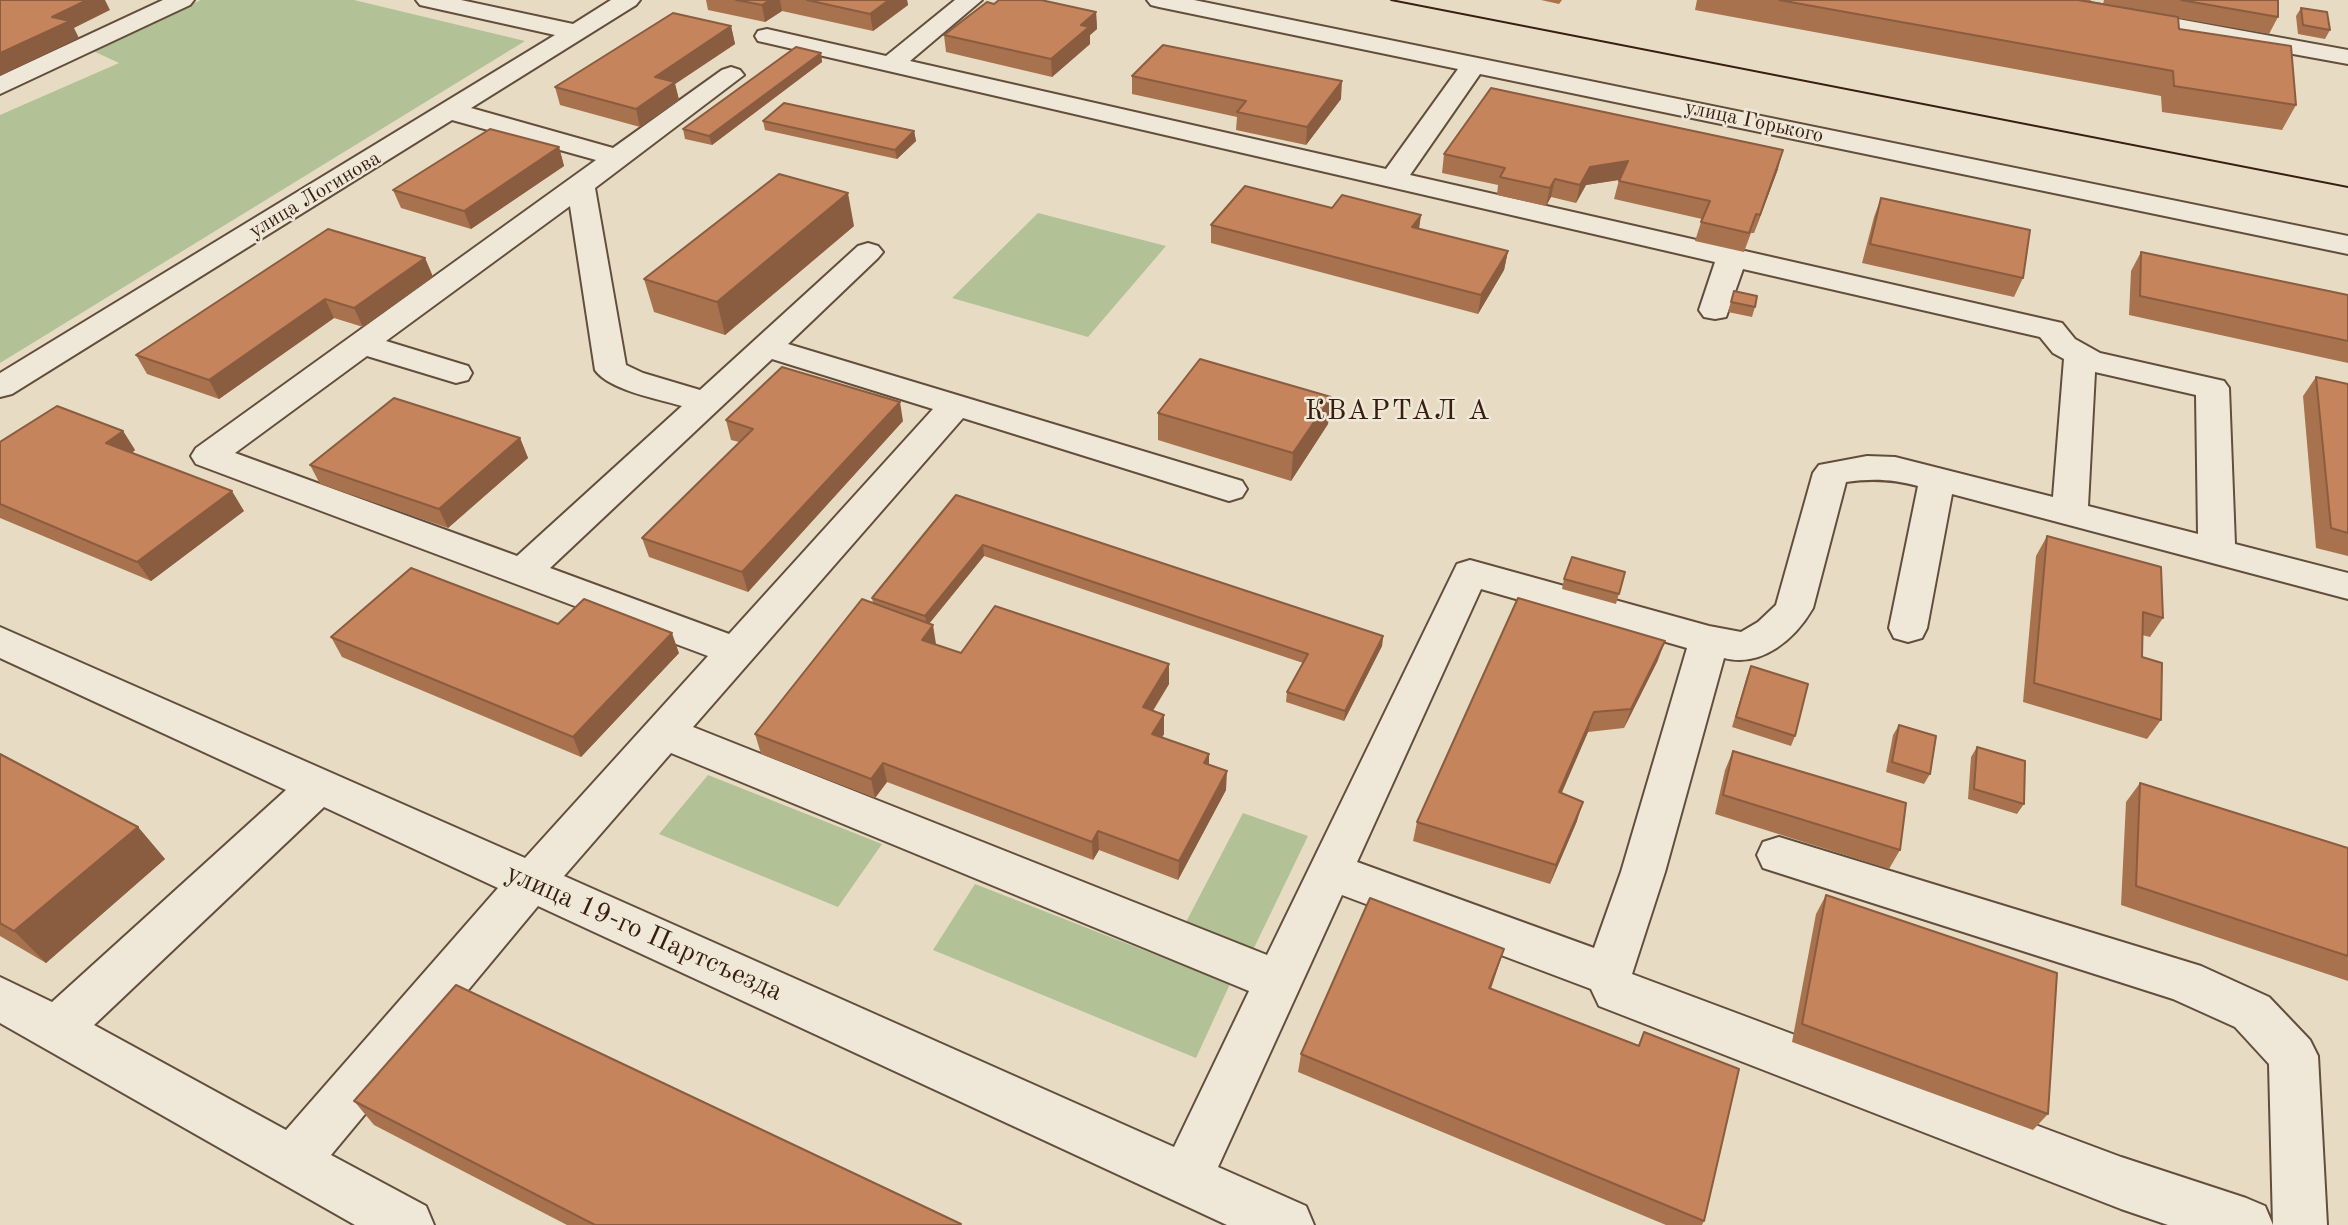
<!DOCTYPE html>
<meta charset="utf-8">
<style>
body{margin:0}
canvas{display:block;background:#e7dcc3}
</style>
<canvas width="2348" height="1225"></canvas>
<script>
const ctx = document.querySelector('canvas').getContext('2d');
ctx.lineJoin = 'round';
function fillPath(path, color) { ctx.fillStyle = color; ctx.fill(path, 'evenodd'); }
function strokePath(path, color, width, dash) { ctx.strokeStyle = color; ctx.lineWidth = width; ctx.lineCap = dash ? 'butt' : 'round'; ctx.setLineDash(dash || []); ctx.stroke(path); }
function label(font, color, halo, rows, align = 'center') {
  ctx.font = font + ' "Old Standard TT",serif'; ctx.lineWidth = 5; ctx.setLineDash([]); ctx.textBaseline = 'middle'; ctx.strokeStyle = halo; ctx.fillStyle = color; for (const [text, x, y, turn = 0] of rows) {
    ctx.save(); ctx.translate(x, y); ctx.rotate((+turn || 0) * Math.PI / 180); ctx.textAlign = isNaN(turn) ? turn : align; if (halo) ctx.strokeText(text, 0, 0); ctx.fillText(text, 0, 0); ctx.restore();
  }
}
fillPath(new Path2D(`
 M201 0H354L525 41 0 363V115L119 63 91 50Z
 M1038 213 1166 246 1088 337 952 298Z
 M708 775 882 844 838 907 659 834Z
 M1243 813 1308 836 1253 950 1185 924Z
 M975 884 1230 984 1196 1058 933 950Z`), '#b2c196');
const minor = new Path2D(`
 M163 0H194L190 5 0 94V76Z
 M416 0H461L573 24 611 0H640L636 5 471 108 613 148 722 70 731 67 740 70 744 75 595 188 626 365 643 373 700 390 858 246 868 243 878 246 883 252 878 258 788 344 1242 481 1247 489 1242 497 1229 501 963 418 693 727 1267 955 1457 564 1470 560 1709 626 1741 632 1758 622 1776 605 1813 473 1819 465 1867 456 1895 457 2053 497 2064 359 2053 353 2040 337 1743 269 1726 317 1715 319 1704 317 1699 310 1715 262 767 43 758 41 755 36 758 31 767 29 886 56 955 0H982L910 61 1386 169 1458 69 1159 7 1151 5 1147 0H1194L2348 236V254L1480 74 1410 175 2062 323 2075 339 2100 353 2224 381 2229 388 2235 544 2348 573V599L1952 494 1927 628 1922 638 1908 642 1894 638 1889 628 1918 486C1893 479 1872 478 1846 482L1813 608C1795 639 1762 668 1724 658L1665 872 1632 974 2121 1157 2246 1198 2265 1206 2273 1225H2168L2121 1209 1599 1006 1591 989 1342 895 1218 1167 1306 1206 1314 1225H1227L538 906 331 1155 426 1206 434 1225H355L0 1023V977L52 1002 286 790 0 658V627L525 858 708 656 196 464 191 456 196 448 596 160 452 120 12 394 0 397V373L555 35 420 5ZM570 206 595 370C609 390 658 399 682 406L517 556 235 453 367 356 456 383 468 380 472 373 468 366 386 341ZM772 359 933 409 729 634 550 568ZM2095 372 2196 395 2198 534 2088 506ZM1481 589 1687 648 1621 872 1594 948 1357 862ZM671 753 1249 991 1174 1147 564 876ZM324 807 498 888 286 1130 94 1025Z
 M2023 0H2074L2348 50V64L2035 7 2027 5Z
 M1779 837 2201 966 2269 997 2310 1040 2318 1056 2327 1225H2273L2269 1064 2235 1027 2173 999 1763 868 1757 855 1763 842Z`);
strokePath(minor, '#634e3c', 4);
fillPath(minor, '#efe8d8');
strokePath(new Path2D(`
 M1391 0 2348 187`), '#371e0f', 2);
fillPath(new Path2D(`
 M706 0H907L908 5 873 31 782 11 765 22 708 10Z
 M1541 0H1562L1559 4Z
 M1697 0H2091L2090 2 2103 4 2104 0H2278V17L2269 34 2178 18 2179 29 2296 105 2282 130 2162 112 2161 96 1695 10Z
 M994 4 1096 12 1097 29 1090 35V44L1052 77 946 52 944 35Z
 M2301 8 2330 30 2325 39 2298 34 2296 16Z
 M731 26 735 44 675 84 679 100 640 127 560 105 555 87Z
 M821 53 822 62 712 145 685 139 683 129Z
 M1132 76 1341 99 1306 145 1236 130 1237 117 1132 94Z
 M763 121 914 131 916 141 897 159 765 130Z
 M559 147 564 166 471 229 401 208 393 190Z
 M1444 154 1778 169 1754 233H1751L1744 252 1695 241 1702 219 1614 199 1619 180 1586 185 1576 203 1551 197 1546 206 1497 195 1498 185 1442 173Z
 M1881 198 2023 278 2014 297 1862 263 1874 217Z
 M1332 208 1421 215 1419 229 1508 251 1504 270 1478 314 1211 243V225Z
 M854 226 725 335 654 312 644 279Z
 M2141 252 2348 295V363L2129 315 2131 271Z
 M425 258 433 277 363 327 334 318 219 399 147 374 136 355Z
 M1734 291 1755 307 1752 317 1728 312Z
 M2316 377 2348 384V556L2316 548 2303 396Z
 M1331 397 1328 424 1291 481 1158 440V413Z
 M726 420 903 421 748 592 649 557 642 538 739 442 731 440Z
 M123 431 135 450 132 453 244 511 151 581 0 518V442Z
 M520 438 528 458 448 528 320 484 310 465Z
 M956 495 1383 636 1382 646 1344 721 1286 702 1287 692 1303 663 984 556 929 624 936 645 961 653 1169 684 1153 711 1164 734 1162 737 1209 765 1226 790 1178 880 1099 850 1093 860 887 782 875 798 761 754 755 734 873 603 872 598Z
 M2047 536 2163 618 2150 637 2142 635V657L2161 720 2147 739 2023 702 2036 556Z
 M1625 572 1616 604 1562 589 1564 579Z
 M558 624 679 653 581 757 342 657 331 637Z
 M1658 660 1624 728 1588 732 1561 793 1577 821 1550 884 1413 841 1417 822Z
 M1751 666 1795 736 1791 746 1732 727 1747 676Z
 M1899 725 1930 774 1924 784 1886 772 1893 735Z
 M1977 747 2024 804 2017 814 1968 799 1971 757Z
 M1733 751 1900 850 1889 869 1715 814 1725 770Z
 M0 754 138 827 165 859 46 963 0 936Z
 M2140 783 2348 848V981L2121 905 2126 802Z
 M1826 895 2048 1114 2033 1130 1792 1042 1816 914Z
 M1504 949 1491 989 1638 1045 1644 1032 1704 1221 1702 1225H1666L1298 1072 1301 1054Z
 M354 1101 961 1225H567L374 1125Z`), '#a9724e');
fillPath(new Path2D(`
 M87 0H105L110 10 74 28 79 38 0 76V53L52 17Z
 M770 0H780L782 11 765 22 762 5Z
 M889 0H907L908 5 873 31 870 14Z
 M1096 12 1097 29 1090 35V44L1052 77 1051 59 1081 25Z
 M731 26 735 44 675 84 679 100 640 127 636 109 655 77Z
 M821 53 822 62 712 145 709 136Z
 M1342 81 1341 99 1306 145 1307 127Z
 M914 131 916 141 897 159 895 150Z
 M559 147 564 166 471 229 464 211Z
 M1783 150 1778 169 1754 233 1760 215Z
 M1628 161 1624 179 1586 185 1576 203 1580 185 1590 167Z
 M1555 179 1551 197 1546 206 1550 188Z
 M848 193 854 226 725 335 717 302Z
 M1421 215 1418 233 1412 227Z
 M1508 251 1504 270 1478 314 1481 295Z
 M425 258 433 277 363 327 354 308Z
 M325 299 334 318 219 399 209 380Z
 M1331 397 1328 424 1291 481 1293 453Z
 M900 402 903 421 748 592 742 572Z
 M123 431 135 450 118 462 106 443Z
 M520 438 528 458 448 528 439 509Z
 M232 491 244 511 151 581 137 562Z
 M983 545 984 556 927 626 925 616Z
 M933 625 936 644 922 640Z
 M672 633 679 653 581 757 573 737Z
 M1383 636 1382 646 1344 721 1345 711Z
 M1665 641 1658 660 1624 728 1631 709Z
 M1169 664V684L1143 726V707Z
 M1594 712 1588 732 1554 811 1559 792Z
 M1164 715V734L1152 753V734Z
 M1209 754V773L1204 763Z
 M883 763 887 782 875 798 871 779Z
 M1227 771 1226 790 1178 880 1179 861Z
 M1583 802 1577 821 1550 884 1556 865Z
 M138 827 165 859 46 963 14 931Z
 M1098 831 1099 850 1093 860 1092 842Z
 M1504 949 1498 967 1484 1006 1489 988Z`), '#8a5c40');
const building = new Path2D(`
 M0 0H87L52 17 70 21 0 53Z
 M736 0H770L762 5Z
 M807 0H889L870 14Z
 M999 0H1041L1096 12 1081 25 1089 27 1051 59 944 35 987 2 994 4Z
 M1779 0H2078L2178 17 2179 29 2291 46 2296 105 2174 86 2173 71Z
 M2181 0H2278V17Z
 M2301 8 2327 12 2330 30 2303 25Z
 M673 13 731 26 655 77 675 82 636 109 555 87Z
 M1163 45 1342 81 1307 127 1237 112 1246 101 1132 76Z
 M796 47 821 53 709 136 683 129Z
 M1491 88 1783 150 1760 215 1756 214 1749 233 1701 222 1710 201 1619 181 1628 161 1590 167 1580 185 1555 179 1550 188 1500 177 1505 168 1444 154Z
 M784 103 914 131 895 150 763 121Z
 M490 129 559 147 464 211 393 190Z
 M779 174 848 193 717 302 644 279Z
 M1245 186 1332 208 1342 195 1421 215 1412 227 1508 251 1481 295 1211 225Z
 M1881 198 2030 230 2023 278 1870 244Z
 M328 229 425 258 354 308 325 299 209 380 136 355Z
 M2141 252 2348 295V341L2140 296Z
 M1734 291 1757 296 1755 307 1731 302Z
 M1200 359 1331 397 1293 453 1158 413Z
 M782 367 900 402 742 572 642 538 753 429 726 420Z
 M2316 377 2348 384V533L2331 528Z
 M394 398 520 438 439 509 310 465Z
 M57 406 123 431 106 443 232 491 137 562 0 504V442Z
 M956 495 1383 636 1345 711 1287 692 1308 654 983 545 925 616 872 598Z
 M2047 536 2161 567 2163 618 2143 612 2142 657 2162 663 2161 720 2034 683Z
 M1572 557 1625 572 1619 594 1564 579Z
 M411 568 558 624 584 599 672 633 573 737 331 637Z
 M1518 598 1665 641 1631 709 1594 712 1559 792 1583 802 1556 865 1417 822Z
 M862 599 933 625 922 640 961 653 995 606 1169 664 1143 707 1164 715 1152 734 1209 754 1204 763 1227 771 1179 861 1098 831 1092 842 883 763 871 779 755 734Z
 M1751 666 1808 684 1795 736 1736 717Z
 M1899 725 1936 736 1930 774 1892 762Z
 M1977 747 2025 761 2024 804 1974 789Z
 M1733 751 1906 803 1900 850 1723 795Z
 M0 754 138 827 14 931 0 923Z
 M2140 783 2348 848V956L2136 886Z
 M1826 895 2057 973 2048 1114 1802 1024Z
 M1370 898 1504 949 1489 988 1639 1046 1644 1032 1739 1069 1704 1221 1301 1054Z
 M456 985 961 1224 960 1225H595L354 1101Z`);
fillPath(building, '#c5845b');
strokePath(building, '#8a5c40', 2);
label('21px', '#371e0f', '#efe8d8', [
 ["улица Горького",1754,122,12],
 ["улица Логинова",315,195,-31]
]);
ctx.letterSpacing = '2px';
label('28px', '#371e0f', '#efe8d8', [
 ["КВАРТАЛ А",1398,412]
]);
ctx.letterSpacing = '0px';
label('28px', '#371e0f', '#efe8d8', [
 ["улица 19-го Партсъезда",644,933,24]
]);
</script>
